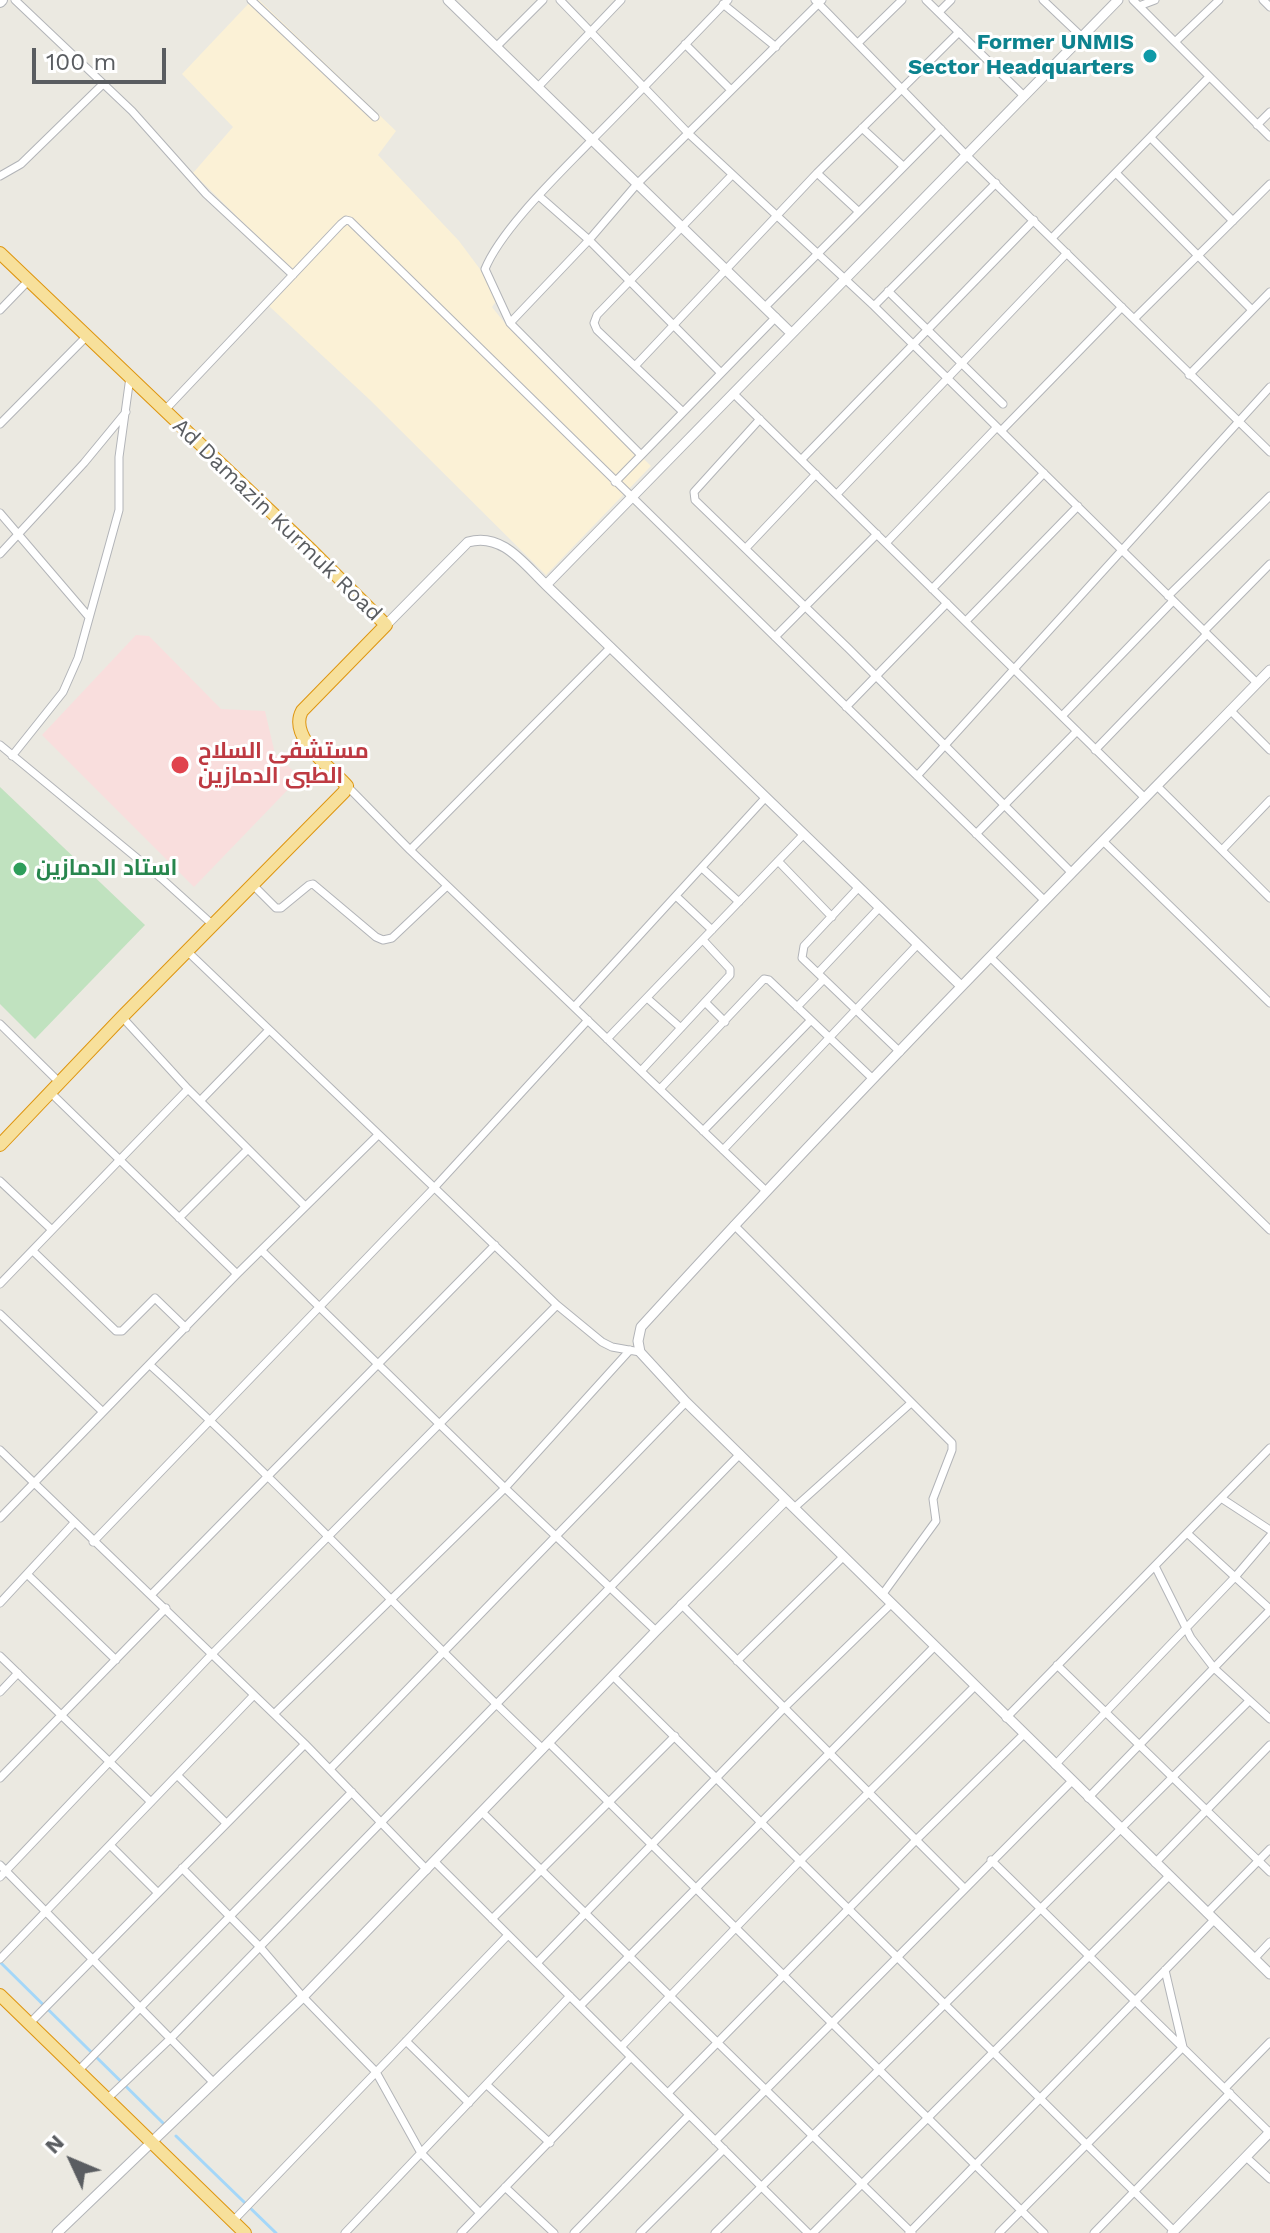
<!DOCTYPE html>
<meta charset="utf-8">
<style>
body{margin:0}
#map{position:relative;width:1270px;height:2233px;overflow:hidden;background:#ebe9e1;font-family:"Work Sans",sans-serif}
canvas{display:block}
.north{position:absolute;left:32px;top:2121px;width:80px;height:80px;-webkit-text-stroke:6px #fff;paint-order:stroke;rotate:314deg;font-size:22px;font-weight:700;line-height:32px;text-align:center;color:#5a5d61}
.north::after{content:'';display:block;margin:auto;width:28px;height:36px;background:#5a5d61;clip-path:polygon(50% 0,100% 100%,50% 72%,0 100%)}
.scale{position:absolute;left:32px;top:48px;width:134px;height:36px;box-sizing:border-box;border:4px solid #5a5d61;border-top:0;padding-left:10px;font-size:24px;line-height:28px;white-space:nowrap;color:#5a5d61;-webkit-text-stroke:6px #fff;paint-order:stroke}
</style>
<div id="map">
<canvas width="1270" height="2233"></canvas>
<div class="north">N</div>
<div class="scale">100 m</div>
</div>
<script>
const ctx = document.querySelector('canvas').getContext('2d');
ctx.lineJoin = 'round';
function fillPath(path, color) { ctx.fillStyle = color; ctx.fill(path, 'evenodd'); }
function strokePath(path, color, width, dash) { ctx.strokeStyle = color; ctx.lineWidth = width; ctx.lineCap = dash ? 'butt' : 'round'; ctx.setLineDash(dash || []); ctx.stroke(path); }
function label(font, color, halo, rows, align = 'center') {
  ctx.font = font + ' "Work Sans",Cairo,sans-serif'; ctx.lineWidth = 6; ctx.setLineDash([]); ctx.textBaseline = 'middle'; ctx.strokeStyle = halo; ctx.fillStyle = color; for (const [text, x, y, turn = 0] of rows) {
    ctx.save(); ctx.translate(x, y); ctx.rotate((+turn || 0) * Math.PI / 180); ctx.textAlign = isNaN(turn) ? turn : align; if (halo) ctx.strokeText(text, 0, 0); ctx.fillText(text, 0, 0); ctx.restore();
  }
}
fillPath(new Path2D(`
 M252 0H259L396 131 378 155 459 241 500 296 492 307 508 327 651 466 546 575 369 399 269 306 297 276 193 173 233 127 182 74Z`), '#fbf1d6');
fillPath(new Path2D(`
 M136 635 149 636 221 709 265 711 275 754 300 777 194 887 42 735Z`), '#f9dedd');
fillPath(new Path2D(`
 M0 787 145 925 35 1039 0 1004Z`), '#c0e2bf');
strokePath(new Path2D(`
 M0 1962 163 2123
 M176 2136 276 2233`), '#a4d7f9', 3);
const minor = new Path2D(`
 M15 0 132 111 206 194 293 275
 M251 0 375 117
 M560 0 689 134 874 306 1257 683
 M815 0 966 155 1270 452
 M926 0 1024 96
 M1043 0 1082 37
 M1133 0 1270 137
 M1263 0 1270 7
 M723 4 776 47
 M1139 6 1155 0
 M939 12 951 0
 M1175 42 1219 0
 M858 43 902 0
 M685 44 731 90
 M496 47 543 0
 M538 87 621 0
 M1257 125 1270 112
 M862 128 903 166
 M1151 138 1233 221
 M817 173 858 211
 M1116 173 1252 310
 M0 176 21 164 103 84
 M539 196 589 240 721 373
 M1052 238 1209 77
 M888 291 1003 404
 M874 306 996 183
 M765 307 941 129
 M0 310 29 280
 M1134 319 1270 184
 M510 323 589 240 637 184 822 0
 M635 366 817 173 959 32
 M1189 375 1270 292
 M733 393 1145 798
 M165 410 341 224 346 220 350 221 1045 901
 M683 412 597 330 594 323 597 315 732 175
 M760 419 694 492 695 500 849 649 1072 873
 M0 424 87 336
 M1001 431 1122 307
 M641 455 510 323 485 269C501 230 556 177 586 146 634 98 681 49 728 0
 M802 459 1034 220
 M615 482 776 317
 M837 494 1067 253
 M0 513 89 617
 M886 543 997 427
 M746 548 816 474
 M0 554 84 463 126 412
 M932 589 1044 473
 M1168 596 1270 496
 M966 621 1078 506
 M1204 631 1270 564
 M775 637 877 534
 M846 707 947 603
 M1230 710 1270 750
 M1062 716 1173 601
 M0 745 161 878 213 925
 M1095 750 1207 634
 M12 756 63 692 78 658 119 510V457L130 377
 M917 776 1270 387
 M347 786 410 850 766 1191
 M1157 786 1270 898
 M976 834 1077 731
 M1103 841 1270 1003
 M1223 849 1270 800
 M410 850 611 647
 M778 861 832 917
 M702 868 739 902
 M254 886 276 908H281L309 885 313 884 376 937 383 940 392 938 447 886
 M859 887 804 946 802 958 900 1052
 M676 896 712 930
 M187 951 557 1305 602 1342 612 1347 640 1352
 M990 957 1270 1230
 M818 973 880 907
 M647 998 681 1028
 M705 1002 725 1022
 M574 1007 766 797
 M797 1007 824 979
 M122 1017 188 1089 305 1206
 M0 1024 60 1083
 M607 1039 804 834
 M641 1071 730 975V969L703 940
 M660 1089 764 979 769 980 873 1079
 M51 1093 237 1274
 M200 1101 268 1031
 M703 1131 811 1020
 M723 1150 918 944
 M0 1181 52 1230
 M179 1218 248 1149
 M734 1225 952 1443V1450L933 1499 936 1521 882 1595
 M33 1251 116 1331H122L155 1298 186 1328
 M262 1251 505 1488 656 1631
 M0 1284 188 1089
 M0 1314 103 1412
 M150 1365C286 1488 410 1623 543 1749
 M0 1450 305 1744 427 1870
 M1221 1498 1270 1530
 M794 1508 911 1403
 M0 1518 237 1274 378 1135
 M1187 1533 1270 1609
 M93 1542 434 1188 588 1020
 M1155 1566 1191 1638 1214 1668 1270 1719
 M28 1575 116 1660
 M152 1594 495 1245
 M0 1603 74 1523
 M681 1604 963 1887
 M0 1656 151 1802
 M737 1661 843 1557
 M1057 1665 1270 1872
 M613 1676 1174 2231
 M0 1692 18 1673
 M274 1714 505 1488 630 1350
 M1006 1718 1270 1448
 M549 1743 1044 2233
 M1055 1765 1235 1577 1270 1536
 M330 1769 686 1402
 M177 1775 226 1823
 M0 1778 166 1608
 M1088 1798 1270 1610
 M483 1813 912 2233
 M110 1845 157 1892
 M991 1860 1270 2133
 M434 1861 808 2233
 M1155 1863 1270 1745
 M0 1865 214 2083
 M182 1868 260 1947 303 1997 376 2072 421 2153 480 2213
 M0 1877 212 1654 557 1305
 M1207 1913 1270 1849
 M492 1919 675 1736
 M0 1959 254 1695
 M1254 1959 1270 1942
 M537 1963 784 1708 891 1604
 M580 2006 934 1647
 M29 2024 305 1744
 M406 2041 469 2103
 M621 2047 801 1860 974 1687
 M78 2071 352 1792
 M487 2085 550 2143
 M1225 2088 1270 2042
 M668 2093 916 1840 1023 1735
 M106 2100 170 2039 740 1454
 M715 2141 1071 1782
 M1246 2157 1270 2179
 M505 2187 554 2233
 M233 2221 508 1935
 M345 2233 570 1996
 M461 2233 631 2057
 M574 2233 689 2115
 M640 2233 724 2149
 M715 2233 1249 1701
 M813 2233 1169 1876
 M909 2233 1214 1920
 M999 2233 1183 2047 1165 1970
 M1094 2233 1230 2093`);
const tertiary = new Path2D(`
 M448 0 791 333
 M546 585 961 986
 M386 625 468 542C502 532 524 564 546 585L1118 0
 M786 1500 686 1402 640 1352 638 1341 641 1327C845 1103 1058 887 1270 670
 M57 2233 303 1997 656 1631 786 1500 1270 1974
 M1172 2233 1270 2132`);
const secondary = new Path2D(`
 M0 2 2 0`);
const trunk = new Path2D(`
 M0 253 308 547 386 625 302 711C288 737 330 767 347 786L344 792 122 1017 0 1145
 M0 1995 245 2233`);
strokePath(minor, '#b2b4b8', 9);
strokePath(tertiary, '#b2b4b8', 11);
strokePath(secondary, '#b1b4b8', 12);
strokePath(trunk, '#de950f', 14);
strokePath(minor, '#fff', 7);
strokePath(tertiary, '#fff', 9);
strokePath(secondary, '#fff', 10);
strokePath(trunk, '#f7e09b', 12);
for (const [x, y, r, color] of [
 [1150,56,8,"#0f9aa8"],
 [180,765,10,"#e0444e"],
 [20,869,8,"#2e9e5b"]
]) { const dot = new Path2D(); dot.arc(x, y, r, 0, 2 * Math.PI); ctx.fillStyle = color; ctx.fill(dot); strokePath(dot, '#fff', 3); }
label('bold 22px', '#0d838f', '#fff', [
 ["Former UNMIS",1134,43],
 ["Sector Headquarters",1134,68]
], 'right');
label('22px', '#5a5d61', '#fff', [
 ["Ad Damazin Kurmuk Road",277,520,44]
]);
label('bold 22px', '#be3a42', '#fff', [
 ["مستشفى السلاح",198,752],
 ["الطبى الدمازين",198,777]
], 'left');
label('bold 22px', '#27864d', '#fff', [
 ["استاد الدمازين",36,869]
], 'left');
</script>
